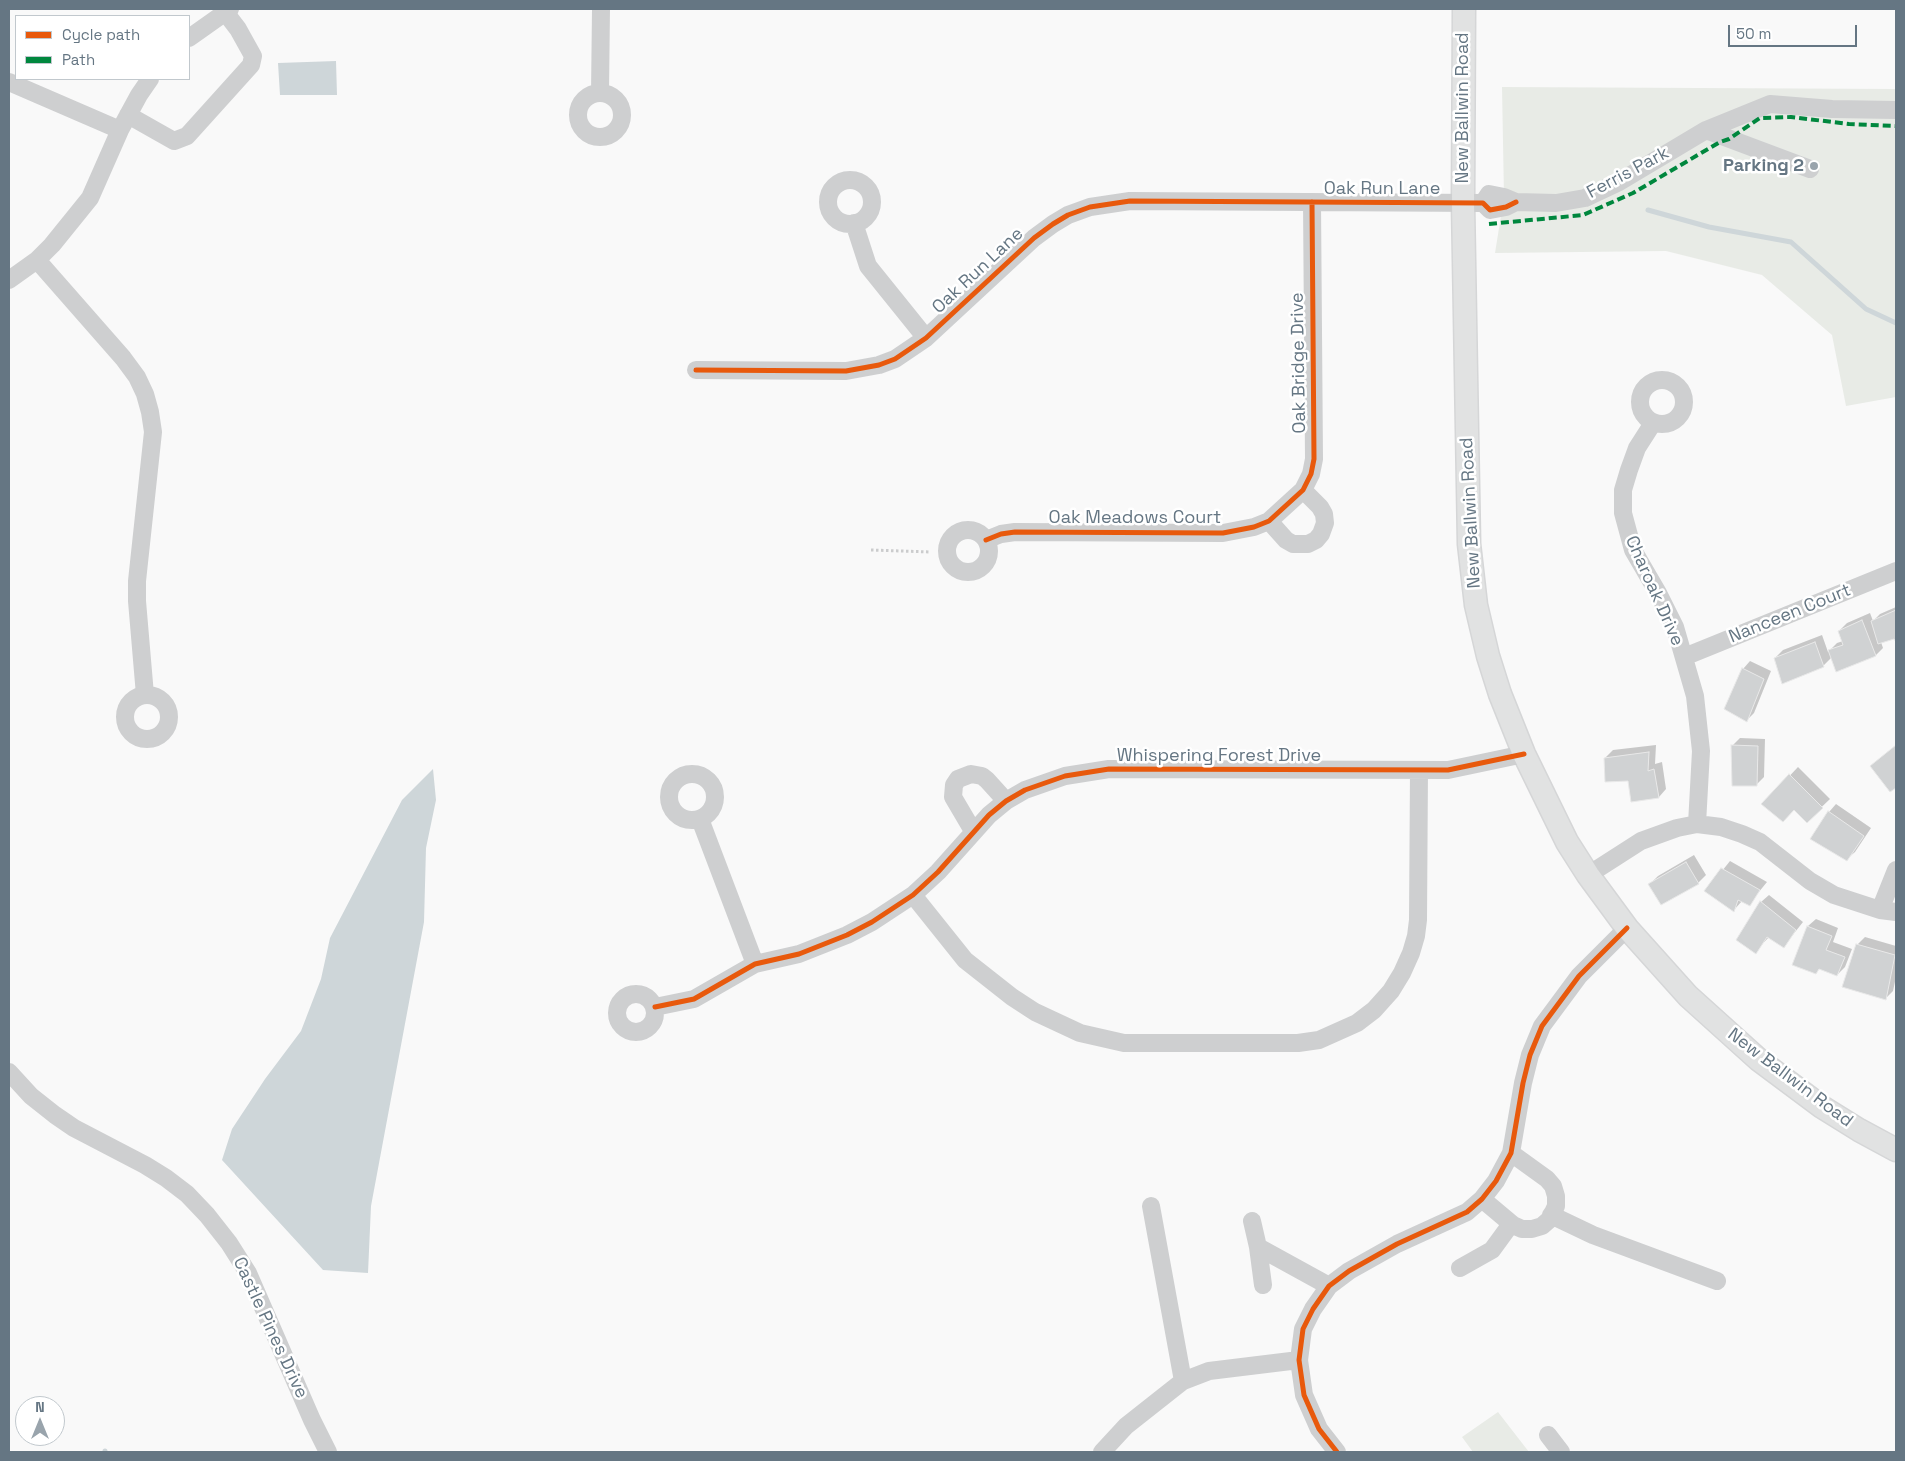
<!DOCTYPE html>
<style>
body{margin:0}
#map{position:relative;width:1905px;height:1461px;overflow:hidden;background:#f9f9f9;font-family:"Space Grotesk",sans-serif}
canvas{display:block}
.frame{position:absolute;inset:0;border:10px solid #657683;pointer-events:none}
.legend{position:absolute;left:15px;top:15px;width:175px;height:65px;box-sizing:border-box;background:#fff;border:1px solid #c1c8cd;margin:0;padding:6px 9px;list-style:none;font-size:15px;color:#657683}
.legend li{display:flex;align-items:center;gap:10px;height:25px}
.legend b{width:25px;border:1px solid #c1c8cd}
.north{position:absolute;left:15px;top:1396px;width:50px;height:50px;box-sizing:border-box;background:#fff;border:1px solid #c1c8cd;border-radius:50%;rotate:0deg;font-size:14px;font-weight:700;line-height:20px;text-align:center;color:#657683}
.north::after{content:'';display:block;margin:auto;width:18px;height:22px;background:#99a4ac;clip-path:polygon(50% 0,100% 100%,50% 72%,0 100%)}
.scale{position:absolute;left:1728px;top:25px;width:129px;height:22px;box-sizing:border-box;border:2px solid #657683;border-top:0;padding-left:6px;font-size:15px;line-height:18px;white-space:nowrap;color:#657683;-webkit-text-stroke:4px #fff;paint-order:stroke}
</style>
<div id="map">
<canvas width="1905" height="1461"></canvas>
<div class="frame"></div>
<ul class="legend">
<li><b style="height:6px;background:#e8590c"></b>Cycle path</li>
<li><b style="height:6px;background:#00873e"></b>Path</li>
</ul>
<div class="north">N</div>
<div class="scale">50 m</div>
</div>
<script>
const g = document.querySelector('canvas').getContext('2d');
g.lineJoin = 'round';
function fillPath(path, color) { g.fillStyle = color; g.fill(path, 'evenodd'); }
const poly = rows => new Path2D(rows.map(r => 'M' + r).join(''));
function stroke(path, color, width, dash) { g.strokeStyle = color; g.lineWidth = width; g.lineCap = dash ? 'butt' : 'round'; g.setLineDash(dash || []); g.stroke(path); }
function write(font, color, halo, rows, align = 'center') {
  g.font = font + ' "Space Grotesk",sans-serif'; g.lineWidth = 5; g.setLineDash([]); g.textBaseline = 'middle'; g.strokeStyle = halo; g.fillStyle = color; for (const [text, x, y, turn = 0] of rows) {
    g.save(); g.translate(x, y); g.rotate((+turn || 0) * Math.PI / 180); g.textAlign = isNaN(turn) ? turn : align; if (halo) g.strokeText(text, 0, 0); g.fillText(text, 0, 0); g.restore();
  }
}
fillPath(poly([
 [1502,87,1896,89,1896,397,1846,406,1832,335,1762,275,1666,251,1495,253,1504,197],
 [1498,1412,1529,1452,1473,1452,1462,1437]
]), '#e8ebe6');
fillPath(poly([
 [336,61,337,95,280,95,278,63],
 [433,769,436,800,426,848,424,922,371,1206,368,1273,323,1270,222,1160,232,1129,265,1079,301,1031,321,979,330,938,402,800]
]), '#ced6d9');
fillPath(poly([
 [1896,607,1896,640,1895,637,1881,642,1883,648,1876,655,1837,670,1832,657,1823,666,1775,658,1783,650,1822,635,1828,652,1837,643,1843,641,1839,631,1847,623,1870,613,1873,621,1880,614],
 [1750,661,1771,671,1754,713,1747,720,1743,669],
 [1740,738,1765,739,1764,777,1757,784,1732,746],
 [1656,745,1655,764,1662,762,1666,789,1659,797,1605,758,1613,750],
 [1798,767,1830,799,1807,821,1794,808,1763,804],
 [1836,804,1871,828,1855,852,1847,859,1829,812],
 [1694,855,1706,875,1698,883,1650,884,1658,876],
 [1730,861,1767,882,1749,904,1742,901,1734,910,1706,891],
 [1769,895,1803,922,1784,946,1769,937,1755,952,1761,902],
 [1816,919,1838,928,1833,942,1852,949,1845,967,1837,975,1820,968,1794,964,1808,926],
 [1865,937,1896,946,1896,977,1893,991,1886,998,1857,945]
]), '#0003');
stroke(poly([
 [1648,210,1709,227,1791,242,1866,309,1896,323],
 [105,1451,105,1452]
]), '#ced6d9', 5);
const building = poly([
 [1896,610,1896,642,1894,639,1878,644,1871,621,1896,610],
 [1862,620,1876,656,1836,672,1828,650,1843,645,1838,631,1862,620],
 [1815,642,1824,667,1782,684,1774,658,1815,642],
 [1742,668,1764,679,1747,722,1724,709,1742,668],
 [1731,745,1758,746,1757,786,1732,786,1731,745],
 [1896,745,1896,788,1890,792,1870,766,1896,745],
 [1649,752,1648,771,1654,769,1659,798,1631,802,1628,781,1605,782,1604,758,1649,752],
 [1789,774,1823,808,1807,823,1794,810,1783,822,1761,804,1789,774],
 [1828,811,1864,836,1847,861,1810,839,1828,811],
 [1686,862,1699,884,1661,905,1648,884,1686,862],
 [1721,868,1760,890,1750,906,1738,900,1734,912,1704,891,1721,868],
 [1760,901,1796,930,1784,948,1767,937,1756,954,1736,940,1760,901],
 [1807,926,1832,936,1826,950,1845,957,1837,976,1819,969,1816,974,1792,965,1807,926],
 [1856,944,1895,955,1886,1000,1842,987,1856,944]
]);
fillPath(building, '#d0d2d3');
stroke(building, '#e8e8e8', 1);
const major = poly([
 [1464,9,1463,203,1469,544,1476,605,1488,656,1500,694,1524,754,1567,842,1588,875,1627,928,1688,996,1759,1060,1822,1107,1859,1130,1896,1150]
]);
stroke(major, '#d5d6d7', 25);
stroke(poly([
 [871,550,930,552]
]), '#cbcccd', 3, [2.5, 2.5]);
stroke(poly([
 [189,38,230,9],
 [9,82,120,130],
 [600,93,601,9],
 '578 115a22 22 0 1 1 44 0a22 22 0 1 1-44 0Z',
 [128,115,174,141,187,136,251,65,253,56,238,29,225,12],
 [1706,130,1810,169],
 '828 202a22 22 0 1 1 44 0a22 22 0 1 1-44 0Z',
 [1483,203,1489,194,1504,197,1516,202,1556,203,1585,198,1619,182,1706,130,1770,104,1832,109,1896,110],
 [854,223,868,266,926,338],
 [37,260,123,358,137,377,145,394,150,412,153,432,137,581,137,601,145,695],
 [9,280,37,260,52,245,90,198,120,130,139,95,150,79],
 [696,370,846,371,879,365,895,359,926,338,1034,238,1053,224,1068,215,1090,207,1130,201,1483,203,1490,210,1506,207,1516,202],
 '1640 402a22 22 0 1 1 44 0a22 22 0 1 1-44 0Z',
 [1653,423,1637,448,1629,470,1623,490,1623,513,1633,550,1658,593,1675,627,1695,696,1701,751,1697,824],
 [1269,521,1286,540,1293,544,1308,544,1316,540,1321,534,1325,523,1324,514,1320,507,1303,490],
 '947 551a21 21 0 1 1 42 0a21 21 0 1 1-42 0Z',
 [986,540,1001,534,1015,532,1223,533,1254,527,1269,521,1303,490,1311,474,1314,459,1312,202],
 [1684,657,1896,571],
 '125 717a22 22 0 1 1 44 0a22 22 0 1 1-44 0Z',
 '669 797a23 23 0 1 1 46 0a23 23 0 1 1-46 0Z',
 [700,819,755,964],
 [973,831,953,797,954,785,958,779,971,774,982,776,987,780,1006,801],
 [1588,875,1641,841,1677,828,1697,824,1721,827,1742,834,1760,842,1810,881,1834,895,1880,910,1896,912],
 [913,895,965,960,1012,997,1035,1012,1080,1033,1124,1043,1298,1043,1319,1040,1357,1023,1374,1010,1391,991,1402,973,1411,953,1416,936,1418,920,1419,770],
 [1880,910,1896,870],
 '617 1013a19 19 0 1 1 38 0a19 19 0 1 1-38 0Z',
 [655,1007,694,999,755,964,799,954,847,935,872,922,913,895,938,872,989,815,1006,801,1025,790,1065,776,1109,769,1448,770,1524,754],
 [9,1072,31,1096,55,1115,74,1128,145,1165,166,1178,187,1194,207,1215,229,1243,248,1273,312,1420,328,1452],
 [1482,1199,1513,1225,1522,1229,1532,1229,1542,1226,1550,1219,1556,1206,1556,1196,1553,1186,1547,1179,1511,1153],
 [1151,1206,1183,1381],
 [1551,1215,1593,1235,1717,1281],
 [1252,1221,1258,1247,1329,1286],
 [1258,1247,1263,1285],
 [1460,1268,1492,1250,1511,1224],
 [1548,1435,1561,1452],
 [1102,1452,1126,1426,1183,1381,1209,1371,1299,1360],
 [1337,1452,1319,1429,1304,1395,1299,1360,1303,1329,1313,1309,1329,1286,1349,1271,1397,1244,1467,1212,1482,1199,1496,1181,1511,1153,1523,1083,1530,1055,1542,1026,1579,976,1627,928]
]), '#cecfd0', 18);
stroke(major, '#e1e2e2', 22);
stroke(poly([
 [1489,224,1583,215,1633,193,1720,142,1729,139,1760,118,1791,117,1849,124,1896,126]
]), '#00873e', 4, [8, 4]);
stroke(poly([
 [696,370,846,371,879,365,895,359,926,338,1034,238,1053,224,1068,215,1090,207,1130,201,1483,203,1490,210,1506,207,1516,202],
 [986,540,1001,534,1015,532,1223,533,1254,527,1269,521,1303,490,1311,474,1314,459,1312,202],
 [655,1007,694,999,755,964,799,954,847,935,872,922,913,895,938,872,989,815,1006,801,1025,790,1065,776,1109,769,1448,770,1524,754],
 [1337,1452,1319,1429,1304,1395,1299,1360,1303,1329,1313,1309,1329,1286,1349,1271,1397,1244,1467,1212,1482,1199,1496,1181,1511,1153,1523,1083,1530,1055,1542,1026,1579,976,1627,928]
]), '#e8590c', 5);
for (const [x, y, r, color] of [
 [1814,166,5,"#99a4ac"]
]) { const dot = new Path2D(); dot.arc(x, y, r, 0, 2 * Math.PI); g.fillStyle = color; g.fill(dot); stroke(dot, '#fff', 2); }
write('18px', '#657683', '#fff', [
 ["New Ballwin Road",1463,108,-90],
 ["Ferris Park",1628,173,-28],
 ["Oak Run Lane",1382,189],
 ["Oak Run Lane",978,271,-43],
 ["Oak Bridge Drive",1299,363,-91],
 ["New Ballwin Road",1471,513,-93],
 ["Oak Meadows Court",1135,518],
 ["Charoak Drive",1654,591,66],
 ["Nanceen Court",1790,614,-22],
 ["Whispering Forest Drive",1219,756],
 ["New Ballwin Road",1790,1078,37],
 ["Castle Pines Drive",270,1328,65]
]);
write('bold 18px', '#657683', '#fff', [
 ["Parking 2",1804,166]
], 'right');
</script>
